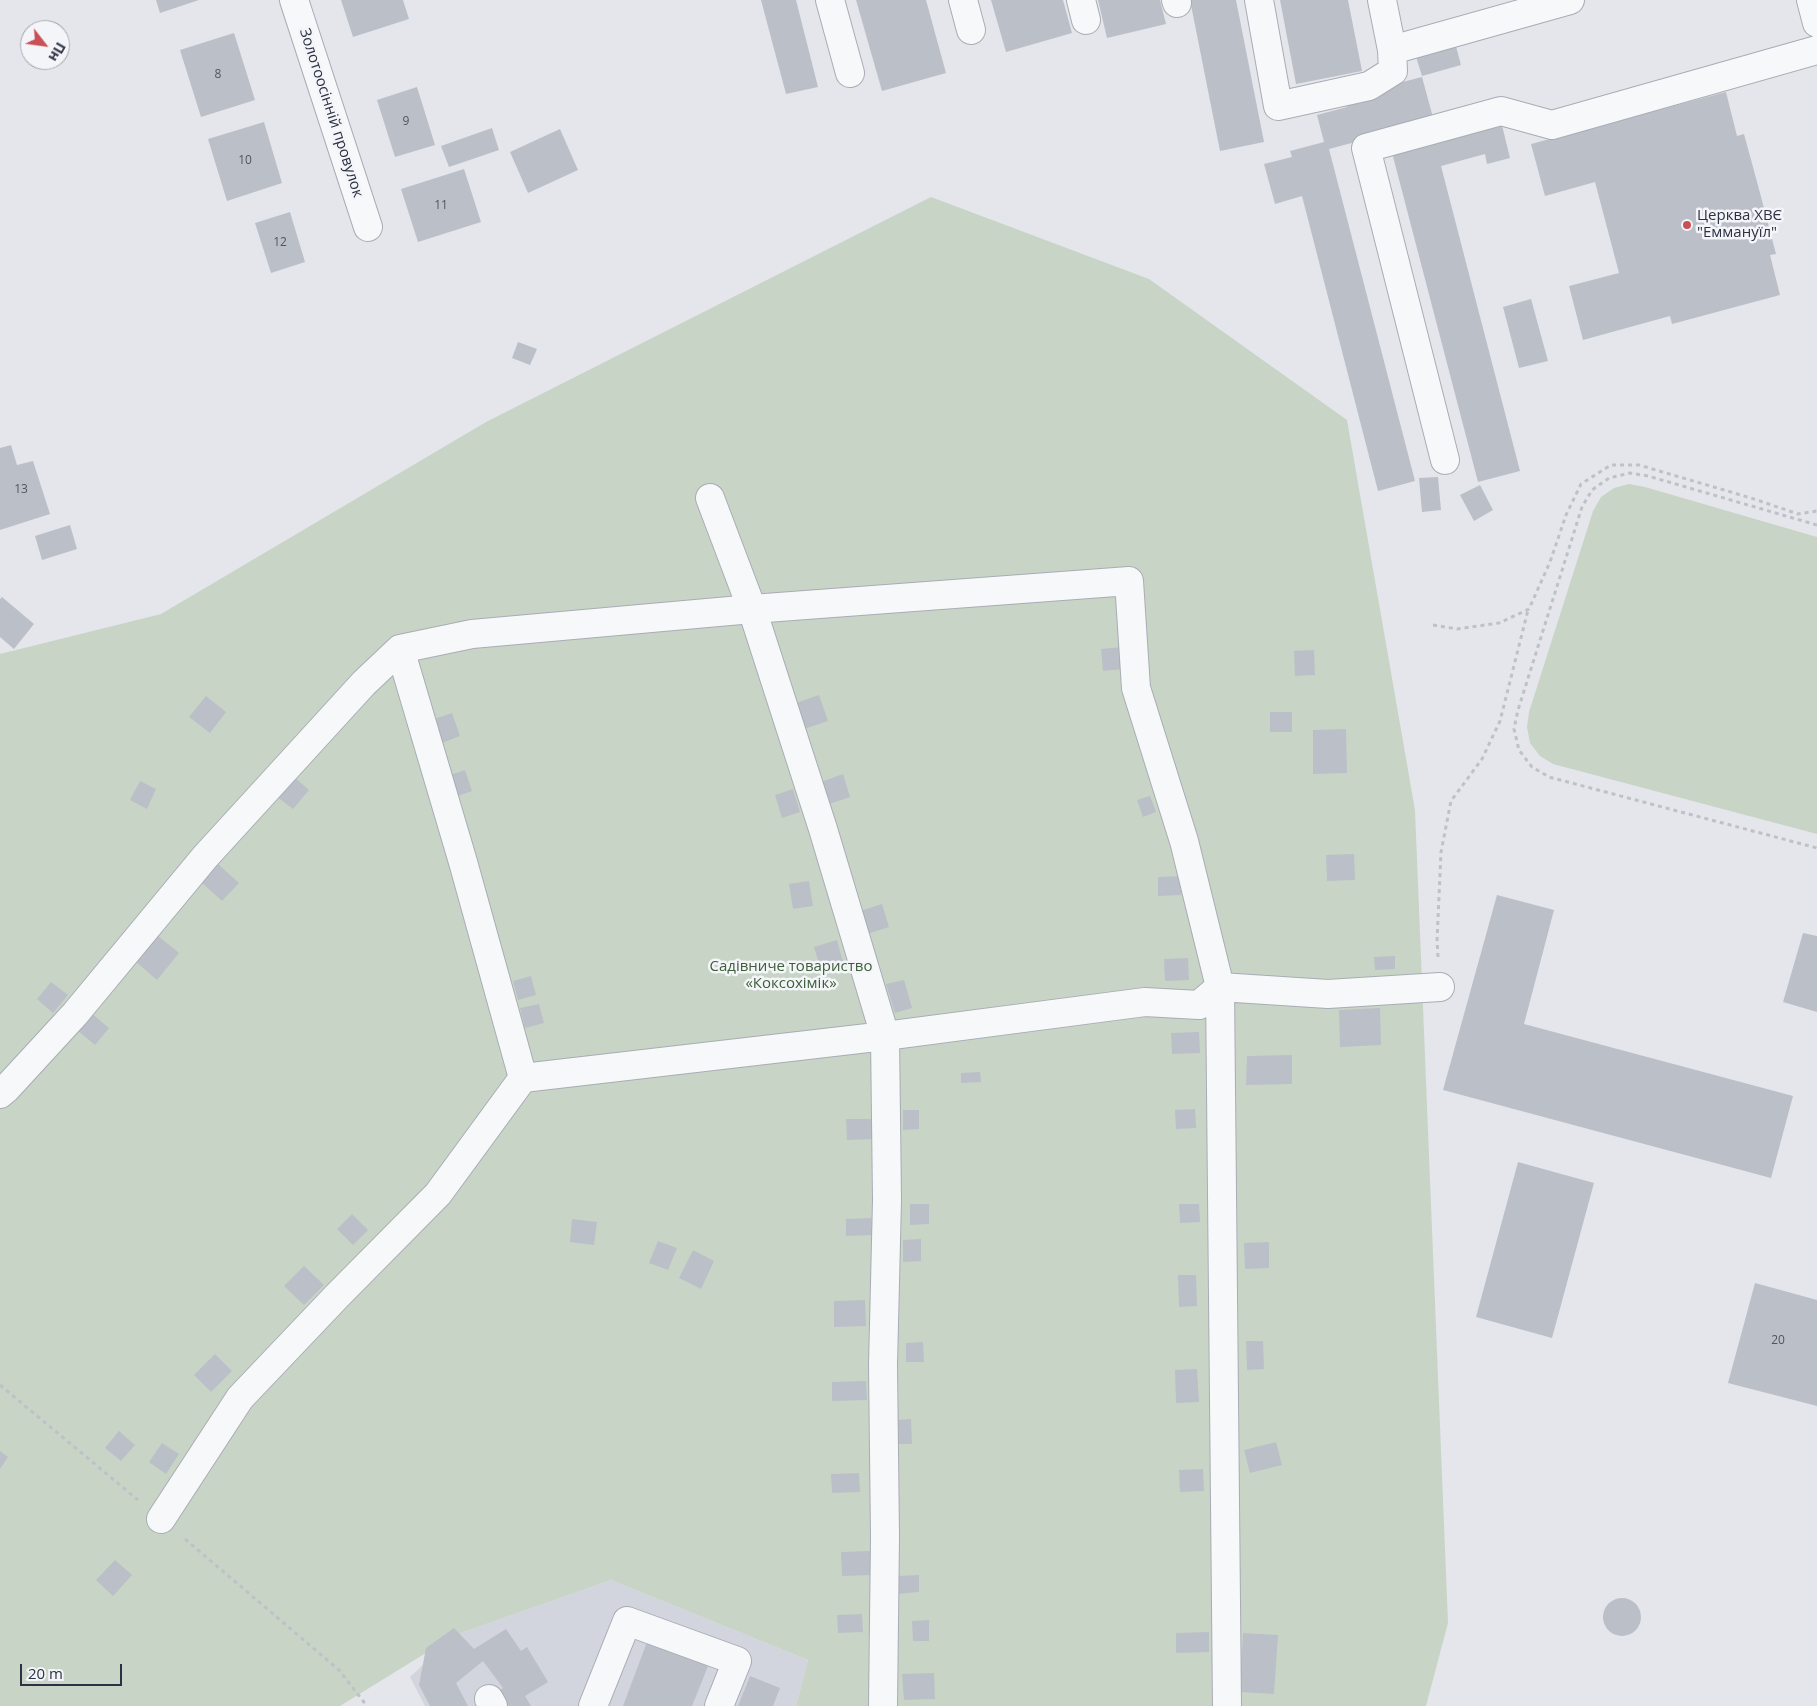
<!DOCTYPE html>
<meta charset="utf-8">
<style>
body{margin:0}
#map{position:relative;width:1817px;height:1706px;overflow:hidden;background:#e4e6eb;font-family:"Open Sans",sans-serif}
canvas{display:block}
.north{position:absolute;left:20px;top:20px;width:50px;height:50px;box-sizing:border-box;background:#f4f5f9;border:1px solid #a4a7b0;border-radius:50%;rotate:120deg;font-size:14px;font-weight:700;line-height:20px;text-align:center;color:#2c3243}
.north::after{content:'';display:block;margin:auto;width:18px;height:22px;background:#c95056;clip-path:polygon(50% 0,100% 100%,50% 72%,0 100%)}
.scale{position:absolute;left:20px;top:1664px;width:102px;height:22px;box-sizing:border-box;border:2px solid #2c3243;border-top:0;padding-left:6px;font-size:15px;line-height:18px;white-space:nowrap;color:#2c3243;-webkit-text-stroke:4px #f4f5f9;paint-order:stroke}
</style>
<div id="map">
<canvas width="1817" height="1706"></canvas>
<div class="north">Пн</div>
<div class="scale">20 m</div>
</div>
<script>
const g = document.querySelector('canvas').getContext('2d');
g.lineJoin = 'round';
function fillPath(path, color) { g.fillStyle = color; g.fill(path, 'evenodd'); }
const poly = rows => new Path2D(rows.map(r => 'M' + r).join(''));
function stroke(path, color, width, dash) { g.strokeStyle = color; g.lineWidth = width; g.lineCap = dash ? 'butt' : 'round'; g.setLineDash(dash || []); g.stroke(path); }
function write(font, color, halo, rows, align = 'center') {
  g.font = font + ' "Open Sans",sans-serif'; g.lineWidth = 5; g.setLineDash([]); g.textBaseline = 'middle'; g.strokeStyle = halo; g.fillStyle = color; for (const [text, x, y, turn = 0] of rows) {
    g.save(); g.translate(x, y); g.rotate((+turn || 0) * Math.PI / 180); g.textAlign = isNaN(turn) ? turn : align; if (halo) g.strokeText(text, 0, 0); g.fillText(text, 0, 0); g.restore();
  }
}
fillPath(poly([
 [611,1580,808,1660,796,1706,425,1706,410,1677,455,1635]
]), '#d2d5dd');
fillPath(poly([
 [931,197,1149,279,1347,420,1415,810,1448,1623,1426,1706,796,1706,808,1660,611,1580,455,1635,340,1706,0,1706,0,654,161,614,486,422],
 [1629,484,1645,487,1817,537,1817,834,1553,764,1540,756,1530,743,1527,727,1529,712,1593,511,1601,497,1614,488]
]), '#c8d5c6');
fillPath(poly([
 [156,0,199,0,160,13],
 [341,0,403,0,409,19,353,37],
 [761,0,796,0,818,87,786,94],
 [856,0,926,0,946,73,882,91],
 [991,0,1063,0,1072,33,1006,52],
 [1098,0,1160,0,1166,24,1107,38],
 [1190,0,1236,0,1264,142,1220,151],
 [1280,0,1348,0,1362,71,1296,84],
 [234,33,255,100,201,117,180,50],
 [1454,39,1461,65,1422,76,1414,50],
 [1422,77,1434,121,1329,149,1415,481,1378,491,1302,196,1275,204,1264,164,1292,157,1290,151,1324,142,1317,115,1347,107,1346,104,1385,93,1383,87],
 [417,87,435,145,395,157,377,100],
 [1726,92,1737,136,1744,134,1760,193,1776,254,1770,255,1780,295,1672,324,1670,316,1583,340,1569,286,1619,273,1595,182,1545,196,1531,144],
 [1500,117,1510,158,1487,164,1485,154,1441,166,1520,471,1478,482,1390,145],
 [264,122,282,183,227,201,208,139],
 [492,128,499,150,449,167,441,146],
 [560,129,578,170,528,193,510,152],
 [464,169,481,222,418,242,401,189],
 [290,212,305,262,271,273,255,223],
 [1531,299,1548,361,1519,368,1503,307],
 [518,342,537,349,530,365,512,358],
 [11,445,17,465,33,461,50,514,0,530,0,448],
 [1438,477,1441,510,1422,512,1419,478],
 [1480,485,1493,510,1474,521,1460,495],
 [70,525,77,549,42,560,35,536],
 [2,597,34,624,14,649,0,637,0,599],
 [1122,647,1124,669,1103,671,1101,649],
 [1314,650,1315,675,1295,676,1294,651],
 [819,695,828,721,801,730,793,704],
 [206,696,226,712,210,733,189,717],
 [1270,712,1292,712,1292,732,1270,732],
 [452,713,460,736,442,743,434,719],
 [1346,729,1347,773,1313,774,1313,730],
 [465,770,472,791,455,797,447,776],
 [843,774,850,797,826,805,818,783],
 [293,776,309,790,293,809,276,796],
 [140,781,156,789,147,809,130,800],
 [793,789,800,812,782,818,775,795],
 [1150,796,1156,812,1143,817,1137,800],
 [1354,854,1355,880,1327,881,1326,855],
 [218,864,239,883,222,901,202,883],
 [1180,876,1181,895,1158,896,1158,877],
 [809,881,813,906,793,909,789,884],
 [1497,895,1554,910,1524,1024,1793,1096,1771,1178,1443,1090],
 [882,904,889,927,867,934,860,911],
 [1803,933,1817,936,1817,1012,1783,1002],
 [157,935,179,953,157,980,135,961],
 [837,940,844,966,822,973,814,947],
 [1395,956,1395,969,1375,970,1374,957],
 [1188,958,1189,980,1165,981,1164,959],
 [531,976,536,995,518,1000,513,981],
 [904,980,912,1008,895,1013,886,984],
 [51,982,68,995,53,1013,37,999],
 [539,1004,544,1023,525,1028,520,1008],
 [1380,1008,1381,1045,1340,1047,1339,1010],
 [91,1013,109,1028,95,1045,77,1030],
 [1199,1032,1200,1053,1172,1054,1171,1033],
 [1292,1055,1292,1084,1246,1085,1247,1056],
 [980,1072,981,1082,961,1083,961,1073],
 [1195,1109,1196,1128,1176,1129,1175,1110],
 [903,1110,919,1110,919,1129,903,1130],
 [846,1119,872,1119,873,1139,847,1140],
 [1518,1162,1594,1183,1552,1338,1476,1317],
 [910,1204,929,1204,929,1224,910,1225],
 [1179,1204,1199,1204,1200,1222,1180,1223],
 [352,1214,368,1230,353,1245,337,1229],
 [871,1218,872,1235,846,1236,846,1219],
 [572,1219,597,1222,594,1245,570,1242],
 [921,1239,921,1261,903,1262,903,1240],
 [658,1241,677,1248,668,1270,649,1263],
 [1269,1242,1269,1268,1245,1269,1244,1243],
 [693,1250,714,1261,701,1289,679,1278],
 [304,1266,324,1285,304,1305,284,1286],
 [1178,1275,1196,1275,1197,1306,1179,1307],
 [1755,1283,1817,1300,1817,1406,1728,1383],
 [865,1300,866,1326,834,1327,834,1301],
 [1246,1341,1263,1341,1264,1369,1247,1370],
 [923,1342,924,1362,906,1362,906,1343],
 [215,1354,232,1371,211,1392,194,1375],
 [1197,1369,1199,1402,1176,1403,1175,1370],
 [866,1381,867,1400,832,1401,832,1382],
 [911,1419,912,1444,898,1444,897,1420],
 [119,1431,135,1445,121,1461,105,1448],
 [1276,1442,1282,1465,1250,1473,1244,1450],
 [162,1443,179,1454,166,1474,149,1462],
 [0,1451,8,1457,0,1469],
 [1203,1469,1204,1491,1180,1492,1179,1470],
 [859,1473,860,1492,832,1493,831,1474],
 [870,1551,871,1575,842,1576,841,1552],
 [115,1560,132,1575,113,1596,96,1580],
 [919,1575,919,1592,897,1594,896,1576],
 '1603 1617a19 19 0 1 1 38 0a19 19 0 1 1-38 0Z',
 [862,1614,863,1632,838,1633,837,1615],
 [929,1620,929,1641,913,1641,912,1621],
 [454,1628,474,1649,506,1629,521,1651,527,1647,548,1682,525,1696,531,1706,507,1706,498,1692,503,1688,483,1661,456,1683,468,1706,430,1706,419,1685,426,1648],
 [1209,1632,1209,1652,1176,1653,1176,1633],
 [1243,1633,1278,1635,1274,1694,1240,1692],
 [647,1642,708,1666,692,1706,623,1706],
 [934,1673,935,1699,904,1700,902,1674],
 [750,1676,780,1688,773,1706,738,1706]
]), '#bbbfc8');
const minor = poly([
 [294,0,368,227],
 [830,0,850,73],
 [963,0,971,30],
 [1081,0,1086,20],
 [1176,0,1177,3],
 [1259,0,1278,106,1369,86,1393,71,1392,50,1570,0],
 [1382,0,1392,50],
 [1811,0,1817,23],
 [1445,460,1366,148,1501,111,1552,125,1817,50],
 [710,498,752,609,823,829,885,1036,887,1200,883,1365,885,1537,883,1706],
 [523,1078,885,1036,1145,1002,1199,1005,1220,987,1328,994,1440,987],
 [0,1094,6,1089,75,1014,205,857,364,683,400,649,472,634,752,609,1129,581,1136,688,1184,841,1220,987,1227,1706],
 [161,1519,240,1398,337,1296,438,1194,523,1078,463,862,400,649],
 [489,1699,493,1706],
 [593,1706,627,1621,737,1661,719,1706]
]);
stroke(minor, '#a9acb5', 30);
stroke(poly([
 [1817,525,1648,476,1630,473,1609,478,1592,490,1582,507,1518,710,1514,729,1519,750,1532,767,1549,777,1817,848],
 [1433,625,1457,629,1499,623,1529,609,1550,562,1566,515,1581,484,1611,465,1639,465,1751,498,1798,514,1817,511],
 [1438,957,1437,941,1441,852,1451,801,1482,759,1500,721,1528,610],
 [0,1385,138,1500],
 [185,1539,339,1670,367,1706]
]), '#bec1c7', 3, [4, 4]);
stroke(minor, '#f7f8fa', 28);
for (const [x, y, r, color] of [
 [1687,225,5,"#c95056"]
]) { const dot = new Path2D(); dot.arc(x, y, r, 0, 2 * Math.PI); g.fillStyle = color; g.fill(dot); stroke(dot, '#f4f5f9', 2); }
write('12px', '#505564', null, [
 ["8",218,75],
 ["9",406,122],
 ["10",245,161],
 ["11",441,206],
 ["12",280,243],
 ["13",21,490],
 ["20",1778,1341]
]);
write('15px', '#2c3243', '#f4f5f9', [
 ["Золотоосінній провулок",331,113,72]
]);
write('15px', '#2c3243', '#f4f5f9', [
 ["Церква ХВЄ",1697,216],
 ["\"Еммануїл\"",1697,233]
], 'left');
write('15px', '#3d5e3a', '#f4f5f9', [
 ["Садівниче товариство",791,967],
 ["«Коксохімік»",791,984]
]);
</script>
